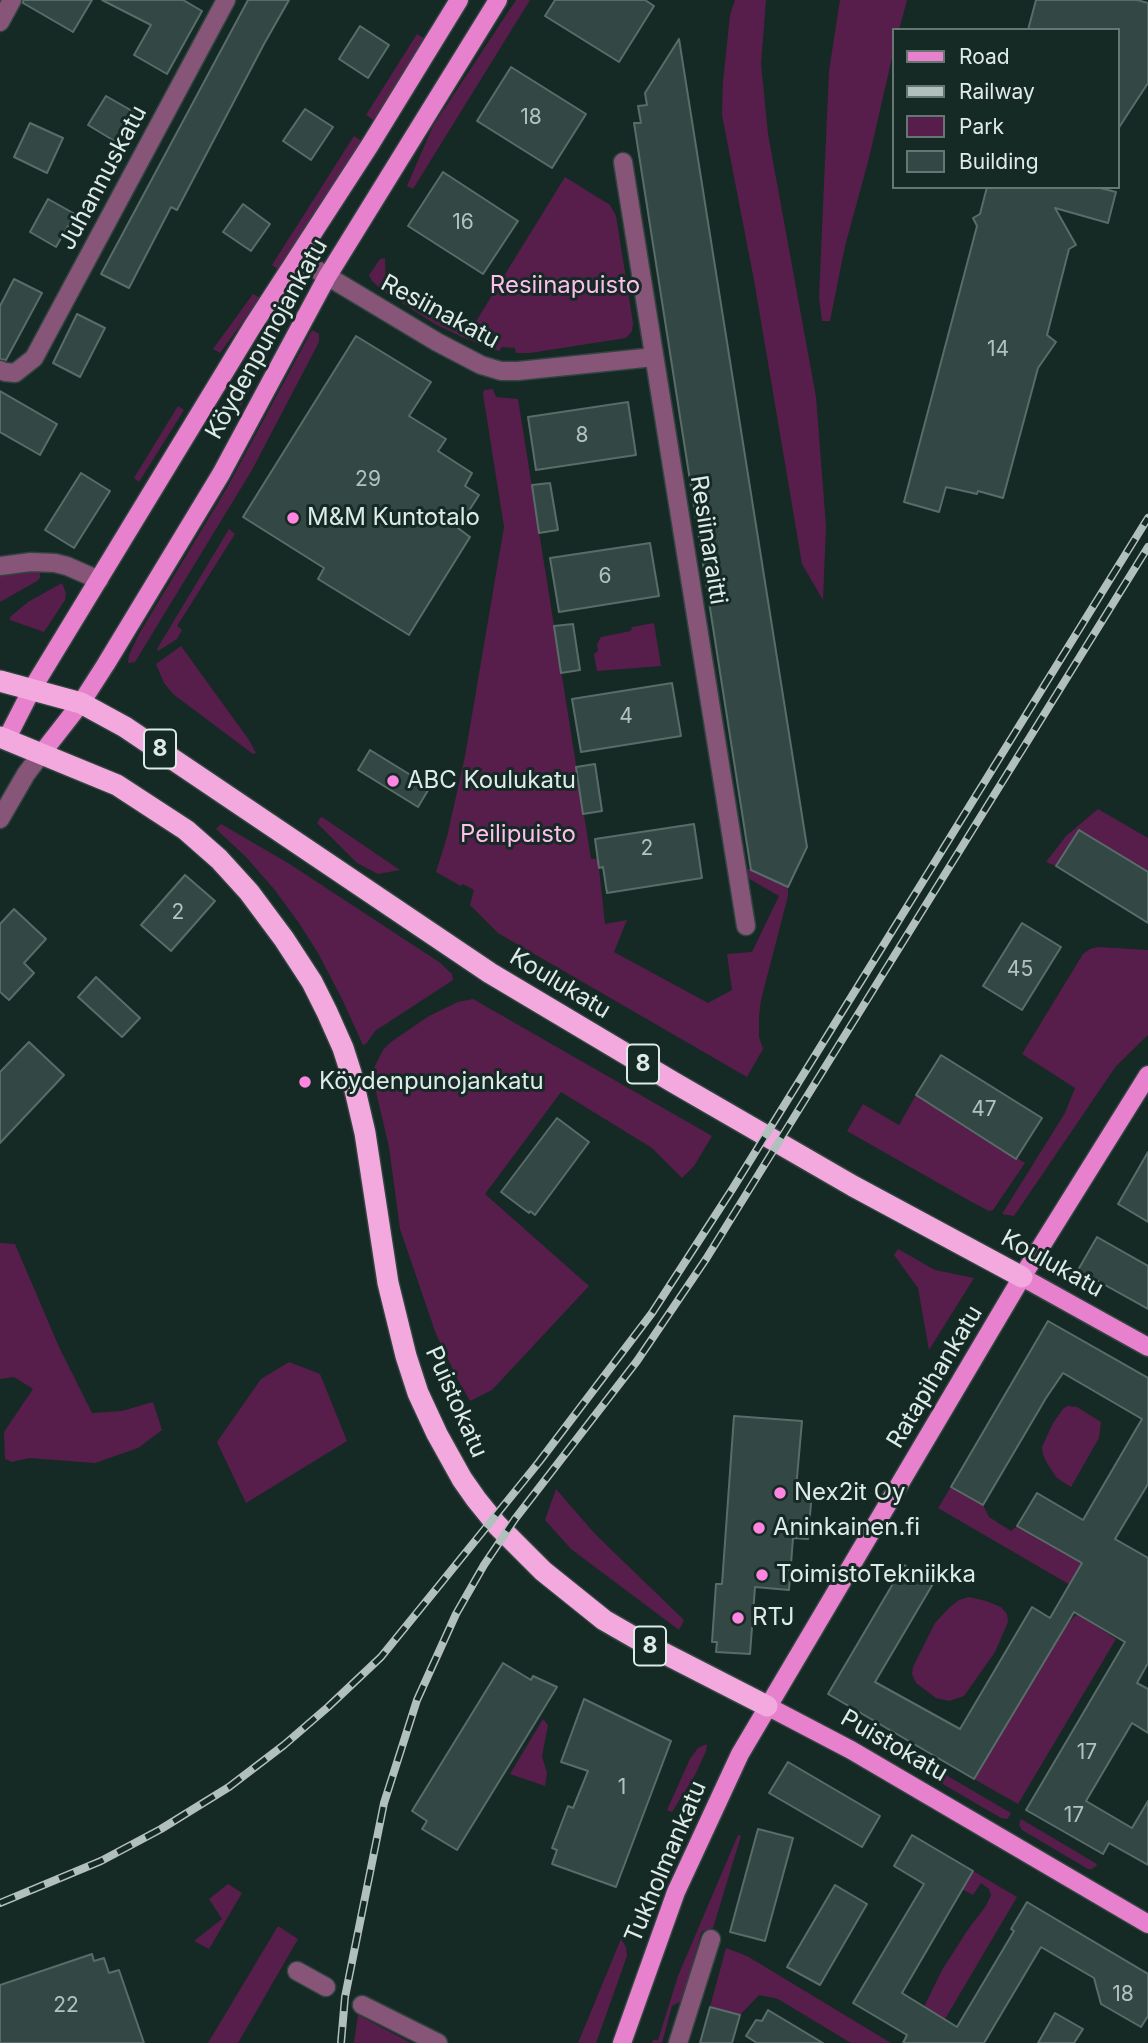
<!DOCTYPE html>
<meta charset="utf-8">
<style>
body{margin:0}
#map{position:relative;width:1148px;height:2043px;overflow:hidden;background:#152925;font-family:Inter,sans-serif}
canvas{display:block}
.legend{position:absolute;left:892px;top:28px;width:228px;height:161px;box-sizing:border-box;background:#152925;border:2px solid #667773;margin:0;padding:9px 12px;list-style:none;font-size:21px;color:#dfebe8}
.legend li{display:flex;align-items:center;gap:14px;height:35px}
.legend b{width:35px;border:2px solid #667773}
</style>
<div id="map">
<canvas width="1148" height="2043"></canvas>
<ul class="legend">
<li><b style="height:9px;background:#e781cd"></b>Road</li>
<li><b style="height:9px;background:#b2c0bd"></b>Railway</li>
<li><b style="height:19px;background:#581e4b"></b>Park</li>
<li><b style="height:19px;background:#334844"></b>Building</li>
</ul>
</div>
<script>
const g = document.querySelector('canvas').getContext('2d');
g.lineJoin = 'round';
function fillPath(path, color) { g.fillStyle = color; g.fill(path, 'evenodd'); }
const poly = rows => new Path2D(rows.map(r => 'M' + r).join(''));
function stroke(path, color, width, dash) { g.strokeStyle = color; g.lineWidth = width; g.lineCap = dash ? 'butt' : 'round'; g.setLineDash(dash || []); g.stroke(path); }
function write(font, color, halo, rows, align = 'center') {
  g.font = font + ' Inter,sans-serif'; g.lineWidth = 6; g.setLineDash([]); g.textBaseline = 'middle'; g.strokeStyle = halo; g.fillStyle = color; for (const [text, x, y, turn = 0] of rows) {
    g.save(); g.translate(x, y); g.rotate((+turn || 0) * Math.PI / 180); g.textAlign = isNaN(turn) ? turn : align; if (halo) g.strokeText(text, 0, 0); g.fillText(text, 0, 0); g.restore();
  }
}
fillPath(poly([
 [516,0,530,0,413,189,407,186,433,126],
 [735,0,766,0,761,64,768,134,816,397,826,526,823,600,802,564,754,280,722,115,723,82,730,15],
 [840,0,907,0,899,30,894,30,894,49,869,158,845,246,830,321,822,321,819,297,829,71],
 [417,34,425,39,375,121,366,115],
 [354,136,362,141,280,271,272,265],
 [565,177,610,205,616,216,633,323,632,331,626,338,530,353,516,353,515,348,502,347,499,351,464,338,435,324,383,291,372,281,369,275,380,259,385,258,386,287,467,336],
 [253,294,260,298,220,353,213,349],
 [270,324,278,335,241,406,238,404,260,345],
 [312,330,319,334,319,342,252,470,135,662,128,663,129,655,139,634,228,486],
 [493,389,496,397,518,399,591,859,598,859,605,924,627,920,614,952,708,1003,732,990,727,954,752,952,779,896,748,878,744,871,751,868,752,870,788,887,788,896,761,1000,759,1016,759,1037,763,1049,747,1077,498,933,470,905,474,890,463,884,461,886,436,872,447,837,465,756,504,527,483,394,484,390],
 [178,406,184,410,139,482,134,478],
 [229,529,235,534,177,626,182,630,177,639,158,651,157,649],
 [34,571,40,571,40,578,37,581,0,602,0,576],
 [62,583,66,593,65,600,44,632,10,620,10,617,28,602],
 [654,623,661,666,597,671,594,654,598,651,597,644,601,637,631,631,632,627],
 [181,646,249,740,256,753,253,754,173,694,164,683,156,664],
 [1098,809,1148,838,1148,872,1080,830,1056,866,1046,862,1066,836],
 [321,817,322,817,400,870,378,874,357,863,317,823],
 [221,824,288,863,439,962,452,974,453,980,375,1031,366,1044,363,1045,341,997,318,953,299,923,274,889,245,856,216,829],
 [1098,947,1148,950,1148,1035,1116,1066,1014,1216,1002,1214,1065,1113,1075,1088,1022,1054,1083,954,1090,949],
 [473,999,712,1136,694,1166,682,1178,652,1148,561,1092,485,1194,589,1286,492,1390,470,1401,458,1380,436,1334,400,1229,389,1147,373,1079,373,1070,383,1050,391,1042,429,1016,458,1002],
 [916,1095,1025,1163,993,1210,989,1211,970,1201,847,1131,863,1104,899,1125],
 [0,1243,15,1244,59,1347,92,1413,122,1411,153,1402,162,1430,138,1448,95,1463,29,1458,12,1462,5,1459,4,1432,33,1389,14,1377,0,1379],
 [898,1249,935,1270,974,1278,929,1350,918,1288,894,1255],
 [289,1362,320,1374,347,1441,246,1503,217,1442,261,1379],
 [1067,1406,1077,1407,1101,1422,1099,1438,1071,1487,1057,1478,1048,1465,1043,1455,1042,1447,1053,1423,1063,1409],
 [951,1487,983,1505,989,1517,1011,1531,1017,1526,1097,1572,1084,1593,938,1508],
 [556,1489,595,1534,684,1620,679,1630,571,1549,545,1520],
 [969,1597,986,1601,1001,1607,1007,1614,1008,1622,995,1652,964,1696,949,1701,936,1698,916,1683,912,1674,913,1667,935,1623,950,1607,959,1600],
 [1077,1614,1116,1639,1018,1804,974,1779,1065,1626],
 [543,1719,548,1725,542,1756,547,1773,545,1786,510,1774],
 [872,1732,1011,1813,1010,1815,1007,1819,1001,1818,876,1745,870,1740],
 [707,1744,706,1751,695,1775,672,1812,667,1810,690,1759,698,1748],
 [1021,1819,1097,1864,1096,1866,1092,1869,1088,1869,1022,1830,1019,1825],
 [738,1835,741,1836,713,1928,703,1931,701,1933,683,2000,672,2006,662,2043,652,2043,653,2040,658,2040,678,1976],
 [973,1871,1017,1897,945,2019,924,2007,942,1970,969,1928,986,1906,991,1895,989,1889,981,1883,973,1895,962,1889],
 [228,1884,242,1893,209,1949,194,1941,222,1919,209,1899],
 [278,1926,298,1939,238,2043,208,2043],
 [621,1939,626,1947,627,1956,596,2043,578,2043],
 [726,1948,747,1956,891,2043,851,2043,778,1999,759,1995,740,2015,710,2007],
 [358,2015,411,2043,354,2043]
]), '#581e4b');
const building = poly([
 [23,0,92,0,73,32,23,3,23,0],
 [102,0,183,0,202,11,167,74,134,55,151,25,102,0],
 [248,0,289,0,264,44,177,210,171,207,129,288,101,274,248,0],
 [555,0,645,0,654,6,619,62,545,16,555,0],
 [1036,0,1137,0,1148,3,1148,83,1118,129,1118,30,1028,30,1036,0],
 [360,26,389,45,368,78,339,59,360,26],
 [679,39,807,847,788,887,751,870,634,123,641,123,638,106,647,105,645,93,679,39],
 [511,67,586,114,552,168,477,121,511,67],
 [106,96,134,112,116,142,88,125,106,96],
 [305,109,333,127,311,160,283,141,305,109],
 [30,123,63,138,47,173,14,157,30,123],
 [443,172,518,221,483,274,408,226,443,172],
 [987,187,1096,187,1116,192,1108,223,1055,208,1076,245,1069,249,1047,335,1056,342,1038,368,1003,498,978,491,977,494,946,487,939,512,904,502,977,226,973,218,980,214,987,187],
 [48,199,75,214,56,247,30,232,48,199],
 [243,204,270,224,251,251,223,232,243,204],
 [14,279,42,293,6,360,0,359,0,306,14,279],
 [77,314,105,328,80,377,53,363,77,314],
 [356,336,431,382,409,416,446,439,438,451,472,473,465,486,479,495,458,528,470,537,409,635,318,579,324,568,243,517,356,336],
 [0,391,57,424,40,455,0,432,0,391],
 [628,402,636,455,536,470,528,417,628,402],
 [81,473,110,491,74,548,45,530,81,473],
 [550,483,558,530,539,533,532,485,550,483],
 [650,543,659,596,559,612,550,558,650,543],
 [573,624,580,670,561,673,554,626,573,624],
 [672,683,681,736,581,752,572,699,672,683],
 [370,750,430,787,418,807,358,770,370,750],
 [595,764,602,811,583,814,576,767,595,764],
 [694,824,702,878,607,893,603,867,599,868,595,839,694,824],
 [1079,830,1148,872,1148,923,1056,866,1079,830],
 [185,875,215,901,171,951,141,925,185,875],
 [14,909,46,939,24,963,34,973,9,1000,0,992,0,924,14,909],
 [1022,923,1061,947,1022,1010,983,986,1022,923],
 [96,977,140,1018,122,1037,78,997,96,977],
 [29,1042,64,1075,0,1143,0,1072,29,1042],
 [941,1055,1042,1118,1016,1159,916,1095,941,1055],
 [557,1118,589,1142,535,1215,530,1211,529,1213,501,1192,557,1118],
 [1148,1152,1148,1222,1118,1204,1148,1152],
 [1097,1237,1148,1266,1148,1309,1078,1270,1097,1237],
 [1048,1321,1148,1378,1148,1484,1115,1539,1148,1558,1148,1663,1137,1683,1148,1689,1148,1733,1132,1723,1086,1801,1132,1828,1148,1801,1148,1865,1109,1843,1103,1854,1026,1810,1125,1642,1074,1612,974,1779,828,1694,904,1565,934,1582,875,1682,960,1729,1032,1607,1050,1618,1082,1563,1017,1526,1037,1493,1083,1520,1142,1419,1063,1373,1046,1398,983,1505,951,1487,1048,1321],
 [734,1416,802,1421,796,1489,812,1491,808,1539,793,1538,789,1590,755,1587,750,1654,716,1652,717,1642,712,1642,716,1584,722,1584,734,1416],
 [503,1663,531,1680,533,1676,557,1687,457,1850,422,1829,427,1821,412,1811,503,1663],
 [584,1699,671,1741,616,1887,552,1864,557,1850,552,1848,568,1806,573,1808,588,1771,561,1762,584,1699],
 [788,1762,880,1816,862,1847,769,1793,788,1762],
 [758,1829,793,1838,765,1941,730,1932,758,1829],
 [912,1835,973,1871,902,1993,957,2027,1014,1931,1011,1929,1027,1902,1148,1974,1148,2016,1141,2027,1101,2004,1094,1978,1041,1947,984,2043,903,2043,907,2035,853,2003,924,1884,894,1866,912,1835],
 [835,1885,867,1904,820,1985,787,1967,835,1885],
 [92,1954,94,1961,104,1958,109,1973,119,1970,144,2043,0,2043,0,1985,92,1954],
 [710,2007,740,2015,732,2043,700,2043,710,2007],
 [768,2010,823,2043,757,2043,746,2036,756,2020,762,2021,768,2010],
 [1055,2013,1083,2029,1074,2043,1038,2043,1055,2013]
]);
fillPath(building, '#334844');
stroke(building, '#586d69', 2);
const minor = poly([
 [0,22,12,0],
 [623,162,746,926],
 [297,258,437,342,481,365,501,371,518,371,654,357],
 [0,370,5,372,15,373,34,358,226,0],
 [0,566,31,562,55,563,67,566,99,580],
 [0,819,26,774,42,753],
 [297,1971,326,1987],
 [362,2005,438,2043],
 [678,2043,711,1939]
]);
const major = poly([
 [7,738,32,689,252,327,370,145,459,0],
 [42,753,81,703,106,664,221,474,327,277,498,0],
 [1022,1277,1148,1347],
 [767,1706,851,1750,1148,1924],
 [622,2043,676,1892,740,1754,1022,1277,1148,1075]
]);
const highway = poly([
 [0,681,81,703,125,727,490,973,673,1082,853,1186,1022,1277],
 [0,737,117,785,186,830,219,859,249,892,284,939,312,982,327,1012,343,1048,351,1073,365,1133,388,1283,406,1356,418,1393,437,1434,462,1479,476,1499,497,1525,543,1571,604,1620,644,1643,767,1706]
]);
stroke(minor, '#314440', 21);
stroke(major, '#314440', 21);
stroke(highway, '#314440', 24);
stroke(minor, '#865578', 18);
stroke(major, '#e781cd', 18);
stroke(highway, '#f3a9de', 21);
const rail = poly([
 [0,1903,101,1861,161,1829,229,1787,284,1745,328,1707,381,1657,437,1588,539,1462,652,1313,733,1188,1148,518],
 [341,2043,345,1997,384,1803,417,1700,456,1614,484,1565,515,1519,637,1361,706,1259,1148,547]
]);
stroke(rail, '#b2c0bd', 8);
stroke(rail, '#152925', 5, [16]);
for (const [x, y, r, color] of [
 [293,518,7,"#fe85e0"],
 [393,781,7,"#fe85e0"],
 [305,1082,7,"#fe85e0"],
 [780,1493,7,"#fe85e0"],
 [759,1528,7,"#fe85e0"],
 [762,1575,7,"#fe85e0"],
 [738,1618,7,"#fe85e0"]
]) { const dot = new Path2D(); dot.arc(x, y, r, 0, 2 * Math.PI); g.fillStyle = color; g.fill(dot); stroke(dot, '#152925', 2.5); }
write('21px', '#b4c2bf', null, [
 ["18",531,118],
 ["16",463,223],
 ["14",998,350],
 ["8",582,436],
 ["29",368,480],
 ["6",605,577],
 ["4",626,717],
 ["2",647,849],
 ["2",178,913],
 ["45",1020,970],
 ["47",984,1110],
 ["17",1087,1753],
 ["1",622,1788],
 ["17",1074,1816],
 ["18",1123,1995],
 ["22",66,2006]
]);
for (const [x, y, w] of [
 [160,749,32],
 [643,1064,32],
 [650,1646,32]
]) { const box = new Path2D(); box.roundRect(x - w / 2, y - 19.5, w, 39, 5); g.fillStyle = '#152925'; g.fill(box); stroke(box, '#dfebe8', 2); }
write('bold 23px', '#dfebe8', null, [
 ["8",160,749],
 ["8",643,1064],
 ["8",650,1646]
]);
write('24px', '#dfebe8', '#152925', [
 ["Juhannuskatu",103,178,-62],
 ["Resiinakatu",440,312,28],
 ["Köydenpunojankatu",267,339,-61],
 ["Resiinaraitti",708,540,81],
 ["Koulukatu",560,984,31],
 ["Koulukatu",1052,1264,29],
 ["Ratapihankatu",935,1377,-59],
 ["Puistokatu",456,1402,66],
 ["Puistokatu",894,1746,30],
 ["Tukholmankatu",666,1862,-67]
]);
write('24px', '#fdbeeb', '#152925', [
 ["Resiinapuisto",565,286],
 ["Peilipuisto",518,835]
]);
write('24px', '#dfebe8', '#152925', [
 ["M&M Kuntotalo",307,518],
 ["ABC Koulukatu",407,781],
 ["Köydenpunojankatu",319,1082],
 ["Nex2it Oy",794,1493],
 ["Aninkainen.fi",773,1528],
 ["ToimistoTekniikka",776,1575],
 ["RTJ",752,1618]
], 'left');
</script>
